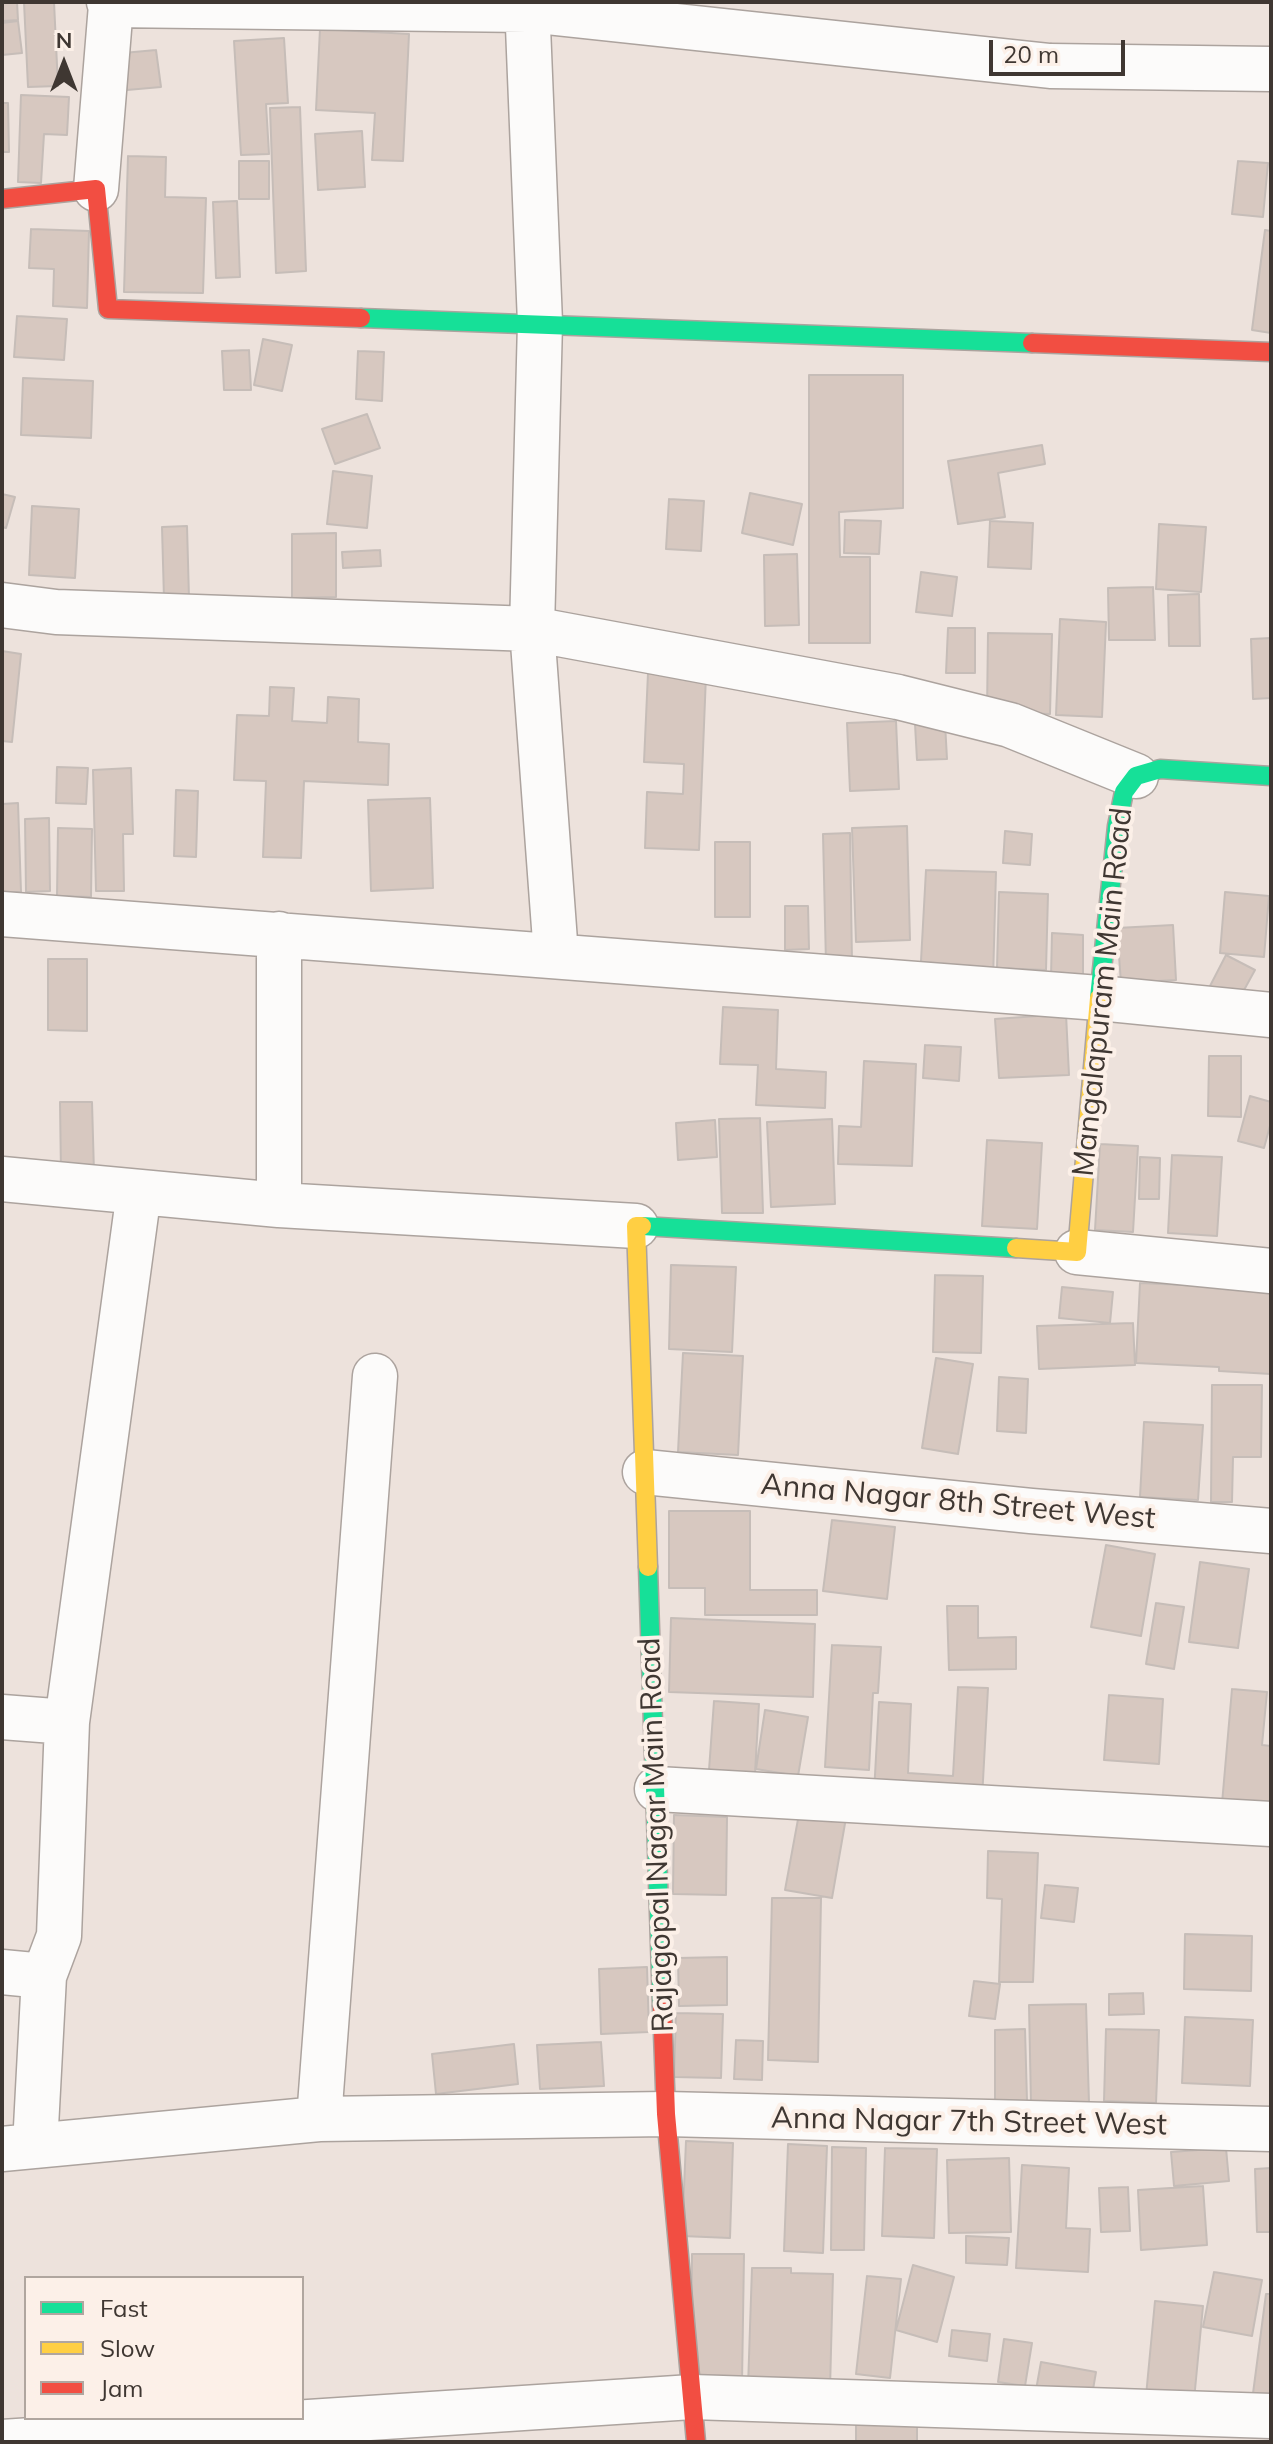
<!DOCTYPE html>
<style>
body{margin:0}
#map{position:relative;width:1273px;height:2444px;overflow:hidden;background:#ede2dc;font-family:Mulish,sans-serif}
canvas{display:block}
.frame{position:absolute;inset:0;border:4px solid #3f3732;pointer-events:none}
.legend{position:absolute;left:24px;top:2276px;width:280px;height:144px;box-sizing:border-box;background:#fcf0e8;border:2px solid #b0a69f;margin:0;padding:10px 14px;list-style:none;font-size:24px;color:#3f3732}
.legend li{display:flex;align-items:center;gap:16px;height:40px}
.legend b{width:40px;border:2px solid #b0a69f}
.north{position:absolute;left:24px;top:24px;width:80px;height:80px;-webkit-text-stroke:6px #fcf0e8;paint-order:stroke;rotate:0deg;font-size:22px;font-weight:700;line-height:32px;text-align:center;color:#3f3732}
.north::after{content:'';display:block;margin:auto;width:28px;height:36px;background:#3f3732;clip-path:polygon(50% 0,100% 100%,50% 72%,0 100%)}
.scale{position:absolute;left:989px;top:40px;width:136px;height:36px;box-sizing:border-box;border:4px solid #3f3732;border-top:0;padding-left:10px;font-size:24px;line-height:28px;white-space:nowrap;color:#3f3732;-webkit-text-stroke:6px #fcf0e8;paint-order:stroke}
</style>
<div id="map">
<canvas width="1273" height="2444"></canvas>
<div class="frame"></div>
<ul class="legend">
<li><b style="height:10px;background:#16e098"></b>Fast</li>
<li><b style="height:10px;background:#ffcf43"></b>Slow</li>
<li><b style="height:10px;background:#f24e42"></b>Jam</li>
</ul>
<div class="north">N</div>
<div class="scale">20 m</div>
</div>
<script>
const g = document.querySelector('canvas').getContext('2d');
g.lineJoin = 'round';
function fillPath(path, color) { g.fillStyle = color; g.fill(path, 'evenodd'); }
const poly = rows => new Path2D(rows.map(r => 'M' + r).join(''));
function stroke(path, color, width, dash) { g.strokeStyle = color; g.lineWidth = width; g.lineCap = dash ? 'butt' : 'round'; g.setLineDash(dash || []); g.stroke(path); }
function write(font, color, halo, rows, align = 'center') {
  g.font = font + ' Mulish,sans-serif'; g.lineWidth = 8; g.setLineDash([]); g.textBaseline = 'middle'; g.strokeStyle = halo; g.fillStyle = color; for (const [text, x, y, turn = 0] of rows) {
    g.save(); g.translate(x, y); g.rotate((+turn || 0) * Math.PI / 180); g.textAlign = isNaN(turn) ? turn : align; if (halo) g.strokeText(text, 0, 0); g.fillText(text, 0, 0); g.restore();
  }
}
const building = poly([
 [2,2,17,2,18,20,2,21,2,2],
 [24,2,54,2,58,86,28,87,24,2],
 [18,21,22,53,2,55,2,23,18,21],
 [320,29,409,34,403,161,372,160,375,113,316,110,320,29],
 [284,38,288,103,266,104,269,154,241,155,234,41,284,38],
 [156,50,161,87,127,90,123,53,156,50],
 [21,95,69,97,67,135,44,134,41,183,18,182,21,95],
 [2,103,8,103,9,152,2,152,2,103],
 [300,107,306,271,276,273,270,108,300,107],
 [362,131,365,187,318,190,315,134,362,131],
 [128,156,166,157,165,197,206,198,203,293,124,292,128,156],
 [239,161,269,161,269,199,239,199,239,161],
 [1238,161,1268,163,1263,217,1232,214,1238,161],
 [237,201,240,277,216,278,213,202,237,201],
 [31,229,89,231,87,308,53,306,54,269,29,268,31,229],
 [1265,230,1271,231,1271,333,1252,330,1265,230],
 [17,316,67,319,64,360,14,357,17,316],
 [263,339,292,345,282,391,254,385,263,339],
 [249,350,251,390,224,390,222,351,249,350],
 [358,351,384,352,382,401,356,399,358,351],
 [809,375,903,375,903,508,839,512,840,557,870,557,870,643,809,643,809,375],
 [23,378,93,381,91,438,21,435,23,378],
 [367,414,380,448,335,464,322,429,367,414],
 [1042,445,1045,464,998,473,1005,517,958,524,948,461,1042,445],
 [333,471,372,476,367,528,327,524,333,471],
 [750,493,802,504,793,545,742,533,750,493],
 [2,494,15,497,6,528,2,527,2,494],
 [669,499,704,501,701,551,666,549,669,499],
 [32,506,79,509,75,578,29,575,32,506],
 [845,520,881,521,879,554,844,553,845,520],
 [990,521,1033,523,1031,569,988,567,990,521],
 [1159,524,1206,527,1201,592,1156,589,1159,524],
 [187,526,189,598,164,599,162,527,187,526],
 [336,533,336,597,292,598,292,534,336,533],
 [380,550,381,566,343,568,342,552,380,550],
 [797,554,799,625,765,626,764,555,797,554],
 [921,572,957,577,952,616,916,612,921,572],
 [1153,587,1155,640,1109,640,1108,588,1153,587],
 [1199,594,1200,646,1169,646,1168,595,1199,594],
 [1060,619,1106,622,1102,717,1056,715,1060,619],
 [948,628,975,628,975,673,946,673,948,628],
 [988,633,1052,634,1050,714,987,712,988,633],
 [1271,638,1271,698,1253,699,1251,639,1271,638],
 [2,651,21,654,12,742,2,741,2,651],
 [648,673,706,675,699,850,645,848,647,792,683,794,684,764,644,762,648,673],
 [270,687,294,688,292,721,327,723,328,697,359,699,358,742,389,744,388,785,304,781,301,858,263,857,266,781,234,780,237,715,269,716,270,687],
 [896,721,899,789,850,791,847,723,896,721],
 [945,723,947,759,917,760,915,724,945,723],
 [57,767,88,768,86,804,56,803,57,767],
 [131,768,133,834,123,834,124,891,96,891,93,770,131,768],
 [176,790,198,791,196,857,174,856,176,790],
 [430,798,433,888,371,891,368,800,430,798],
 [18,803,21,892,2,893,2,804,18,803],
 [49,818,50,891,26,892,25,819,49,818],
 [907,826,910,940,856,942,852,828,907,826],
 [58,828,92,829,91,897,57,896,58,828],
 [1005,831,1032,834,1030,865,1003,863,1005,831],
 [850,833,852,963,826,964,823,834,850,833],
 [715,842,750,842,750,917,715,917,715,842],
 [926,870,996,872,993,980,920,979,926,870],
 [999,892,1048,894,1046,970,997,968,999,892],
 [1225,892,1269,896,1264,957,1220,953,1225,892],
 [785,906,808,906,809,949,785,950,785,906],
 [1173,925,1176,980,1121,983,1117,928,1173,925],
 [1052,933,1083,935,1083,978,1051,977,1052,933],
 [1226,955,1255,970,1238,1001,1210,986,1226,955],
 [48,959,87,959,87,1031,48,1030,48,959],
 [723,1007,778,1010,776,1069,826,1072,825,1108,756,1105,758,1065,720,1064,723,1007],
 [1066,1014,1069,1075,999,1078,995,1019,1066,1014],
 [925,1045,961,1047,959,1081,923,1078,925,1045],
 [1209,1056,1241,1056,1241,1117,1208,1116,1209,1056],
 [864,1061,916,1064,912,1166,838,1164,839,1126,861,1127,864,1061],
 [1250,1096,1271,1102,1271,1122,1264,1148,1238,1141,1250,1096],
 [60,1102,92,1102,94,1173,61,1174,60,1102],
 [760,1118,763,1213,722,1213,719,1119,760,1118],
 [832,1119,835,1204,771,1207,767,1122,832,1119],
 [715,1120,717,1157,678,1160,676,1123,715,1120],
 [987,1140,1042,1143,1037,1229,982,1226,987,1140],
 [1100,1144,1138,1146,1133,1232,1095,1230,1100,1144],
 [1172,1155,1222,1157,1217,1236,1168,1233,1172,1155],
 [1140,1157,1160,1158,1159,1199,1139,1199,1140,1157],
 [671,1265,736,1267,732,1352,669,1349,671,1265],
 [935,1275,983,1276,981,1353,933,1352,935,1275],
 [1140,1283,1271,1289,1271,1374,1219,1371,1219,1367,1136,1363,1140,1283],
 [1062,1287,1113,1292,1110,1323,1059,1318,1062,1287],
 [1133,1323,1135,1365,1039,1369,1037,1326,1133,1323],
 [683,1353,743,1356,738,1455,678,1452,683,1353],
 [936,1358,973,1364,958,1454,922,1448,936,1358],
 [999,1377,1028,1379,1026,1433,997,1431,999,1377],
 [1212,1385,1262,1385,1261,1457,1233,1457,1232,1502,1211,1502,1212,1385],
 [1144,1422,1203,1425,1198,1500,1140,1497,1144,1422],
 [669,1511,750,1511,750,1590,817,1590,817,1615,705,1615,705,1588,669,1588,669,1511],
 [832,1520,895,1527,887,1599,823,1591,832,1520],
 [1106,1545,1155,1554,1141,1636,1091,1627,1106,1545],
 [1200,1562,1249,1569,1238,1648,1189,1642,1200,1562],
 [1156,1603,1184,1607,1174,1669,1146,1664,1156,1603],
 [947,1606,978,1606,978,1638,1016,1637,1016,1669,949,1670,947,1606],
 [671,1618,815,1624,813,1697,669,1692,671,1618],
 [832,1645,881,1647,878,1693,873,1693,869,1770,825,1767,832,1645],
 [958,1687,988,1688,982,1799,874,1793,879,1702,911,1704,908,1773,953,1776,958,1687],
 [1232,1689,1267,1692,1262,1745,1271,1746,1271,1819,1221,1815,1232,1689],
 [1109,1695,1163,1699,1159,1764,1104,1760,1109,1695],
 [714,1701,759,1704,755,1773,709,1770,714,1701],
 [765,1710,808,1717,798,1776,756,1769,765,1710],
 [801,1803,847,1812,832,1898,785,1890,801,1803],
 [674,1815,727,1817,726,1895,673,1894,674,1815],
 [988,1851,1038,1853,1033,1982,999,1982,1002,1899,987,1898,988,1851],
 [1045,1885,1078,1888,1074,1922,1041,1918,1045,1885],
 [772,1898,821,1898,818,2062,768,2060,772,1898],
 [1185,1934,1252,1936,1251,1991,1184,1989,1185,1934],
 [727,1957,727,2005,679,2006,678,1958,727,1957],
 [647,1967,649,2032,601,2034,599,1969,647,1967],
 [974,1981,1000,1984,995,2019,969,2016,974,1981],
 [1143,1993,1144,2014,1109,2015,1109,1994,1143,1993],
 [1086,2004,1089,2103,1031,2104,1029,2005,1086,2004],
 [676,2013,723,2014,721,2078,674,2077,676,2013],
 [1185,2017,1253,2020,1250,2086,1182,2083,1185,2017],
 [1025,2029,1027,2101,995,2102,995,2030,1025,2029],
 [1106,2029,1159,2030,1156,2103,1104,2101,1106,2029],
 [736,2040,763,2041,762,2080,734,2079,736,2040],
 [601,2042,604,2086,540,2089,537,2045,601,2042],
 [514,2044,518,2084,436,2094,432,2054,514,2044],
 [686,2141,733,2143,730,2238,682,2236,686,2141],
 [788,2144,827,2146,823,2253,784,2251,788,2144],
 [832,2147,866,2148,864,2250,831,2250,832,2147],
 [885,2148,937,2149,934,2238,882,2236,885,2148],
 [1226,2148,1229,2181,1174,2186,1171,2152,1226,2148],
 [1009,2158,1011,2232,949,2233,947,2160,1009,2158],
 [1022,2165,1069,2168,1066,2228,1090,2229,1088,2272,1016,2268,1022,2165],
 [1271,2168,1271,2232,1257,2232,1255,2169,1271,2168],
 [1203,2186,1207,2245,1141,2250,1138,2190,1203,2186],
 [1128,2187,1130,2231,1101,2232,1099,2188,1128,2187],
 [966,2236,1009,2238,1007,2265,966,2263,966,2236],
 [692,2254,744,2254,742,2383,691,2383,692,2254],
 [913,2265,954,2277,937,2342,896,2330,913,2265],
 [752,2268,791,2268,791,2273,833,2274,830,2389,748,2387,752,2268],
 [1214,2272,1262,2280,1252,2336,1203,2327,1214,2272],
 [867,2276,901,2279,890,2378,856,2374,867,2276],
 [1266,2294,1271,2294,1271,2403,1252,2401,1266,2294],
 [1155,2301,1203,2306,1194,2400,1146,2396,1155,2301],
 [952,2330,990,2334,987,2361,949,2356,952,2330],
 [1004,2339,1032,2343,1025,2386,998,2382,1004,2339],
 [1041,2362,1096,2372,1091,2401,1036,2390,1041,2362],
 [856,2422,917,2423,917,2442,856,2442,856,2422]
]);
fillPath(building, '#d7c8c0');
stroke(building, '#c6bdb8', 2);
const street = poly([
 [527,2,540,323,532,629,556,955],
 [111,5,527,10,1050,66,1271,69],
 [96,189,111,5,109,2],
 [2,605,56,612,532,629,898,697,1010,725,1136,776],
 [2,914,1099,998,1271,1015],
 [279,934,279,1205],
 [2,1179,279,1205,636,1226],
 [1077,1252,1271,1271],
 [645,1472,1031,1511,1271,1531],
 [2,1717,67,1722],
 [657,1789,1271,1824],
 [2,1972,44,1976],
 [319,2119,375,1376],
 [35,2146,44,1976,59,1936,67,1722,139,1192],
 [2,2149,319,2119,666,2114,1271,2129],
 [2,2442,692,2397,1271,2416]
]);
const fast = poly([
 [361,318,1032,343],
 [1099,998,1117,826,1124,792,1136,776,1160,769,1271,776],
 [642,1226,1016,1248],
 [648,1567,662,2006]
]);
const slow = poly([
 [642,1226,636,1226,648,1567],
 [1016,1248,1077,1252,1099,998]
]);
const jam = poly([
 [2,199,96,189,108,309,361,318],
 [1032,343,1271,352],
 [662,2006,666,2114,696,2442]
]);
stroke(street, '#aca39e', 47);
stroke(fast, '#aca39e', 21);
stroke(slow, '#aca39e', 21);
stroke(jam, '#aca39e', 21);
stroke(street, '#fcfbfa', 44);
stroke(fast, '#16e098', 18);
stroke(slow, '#ffcf43', 18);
stroke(jam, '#f24e42', 18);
write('30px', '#3f3732', '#fcf0e8', [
 ["Mangalapuram Main Road",1103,992,-84],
 ["Anna Nagar 8th Street West",958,1502,5],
 ["Rajagopal Nagar Main Road",657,1835,-92],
 ["Anna Nagar 7th Street West",969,2122,1]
]);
</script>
